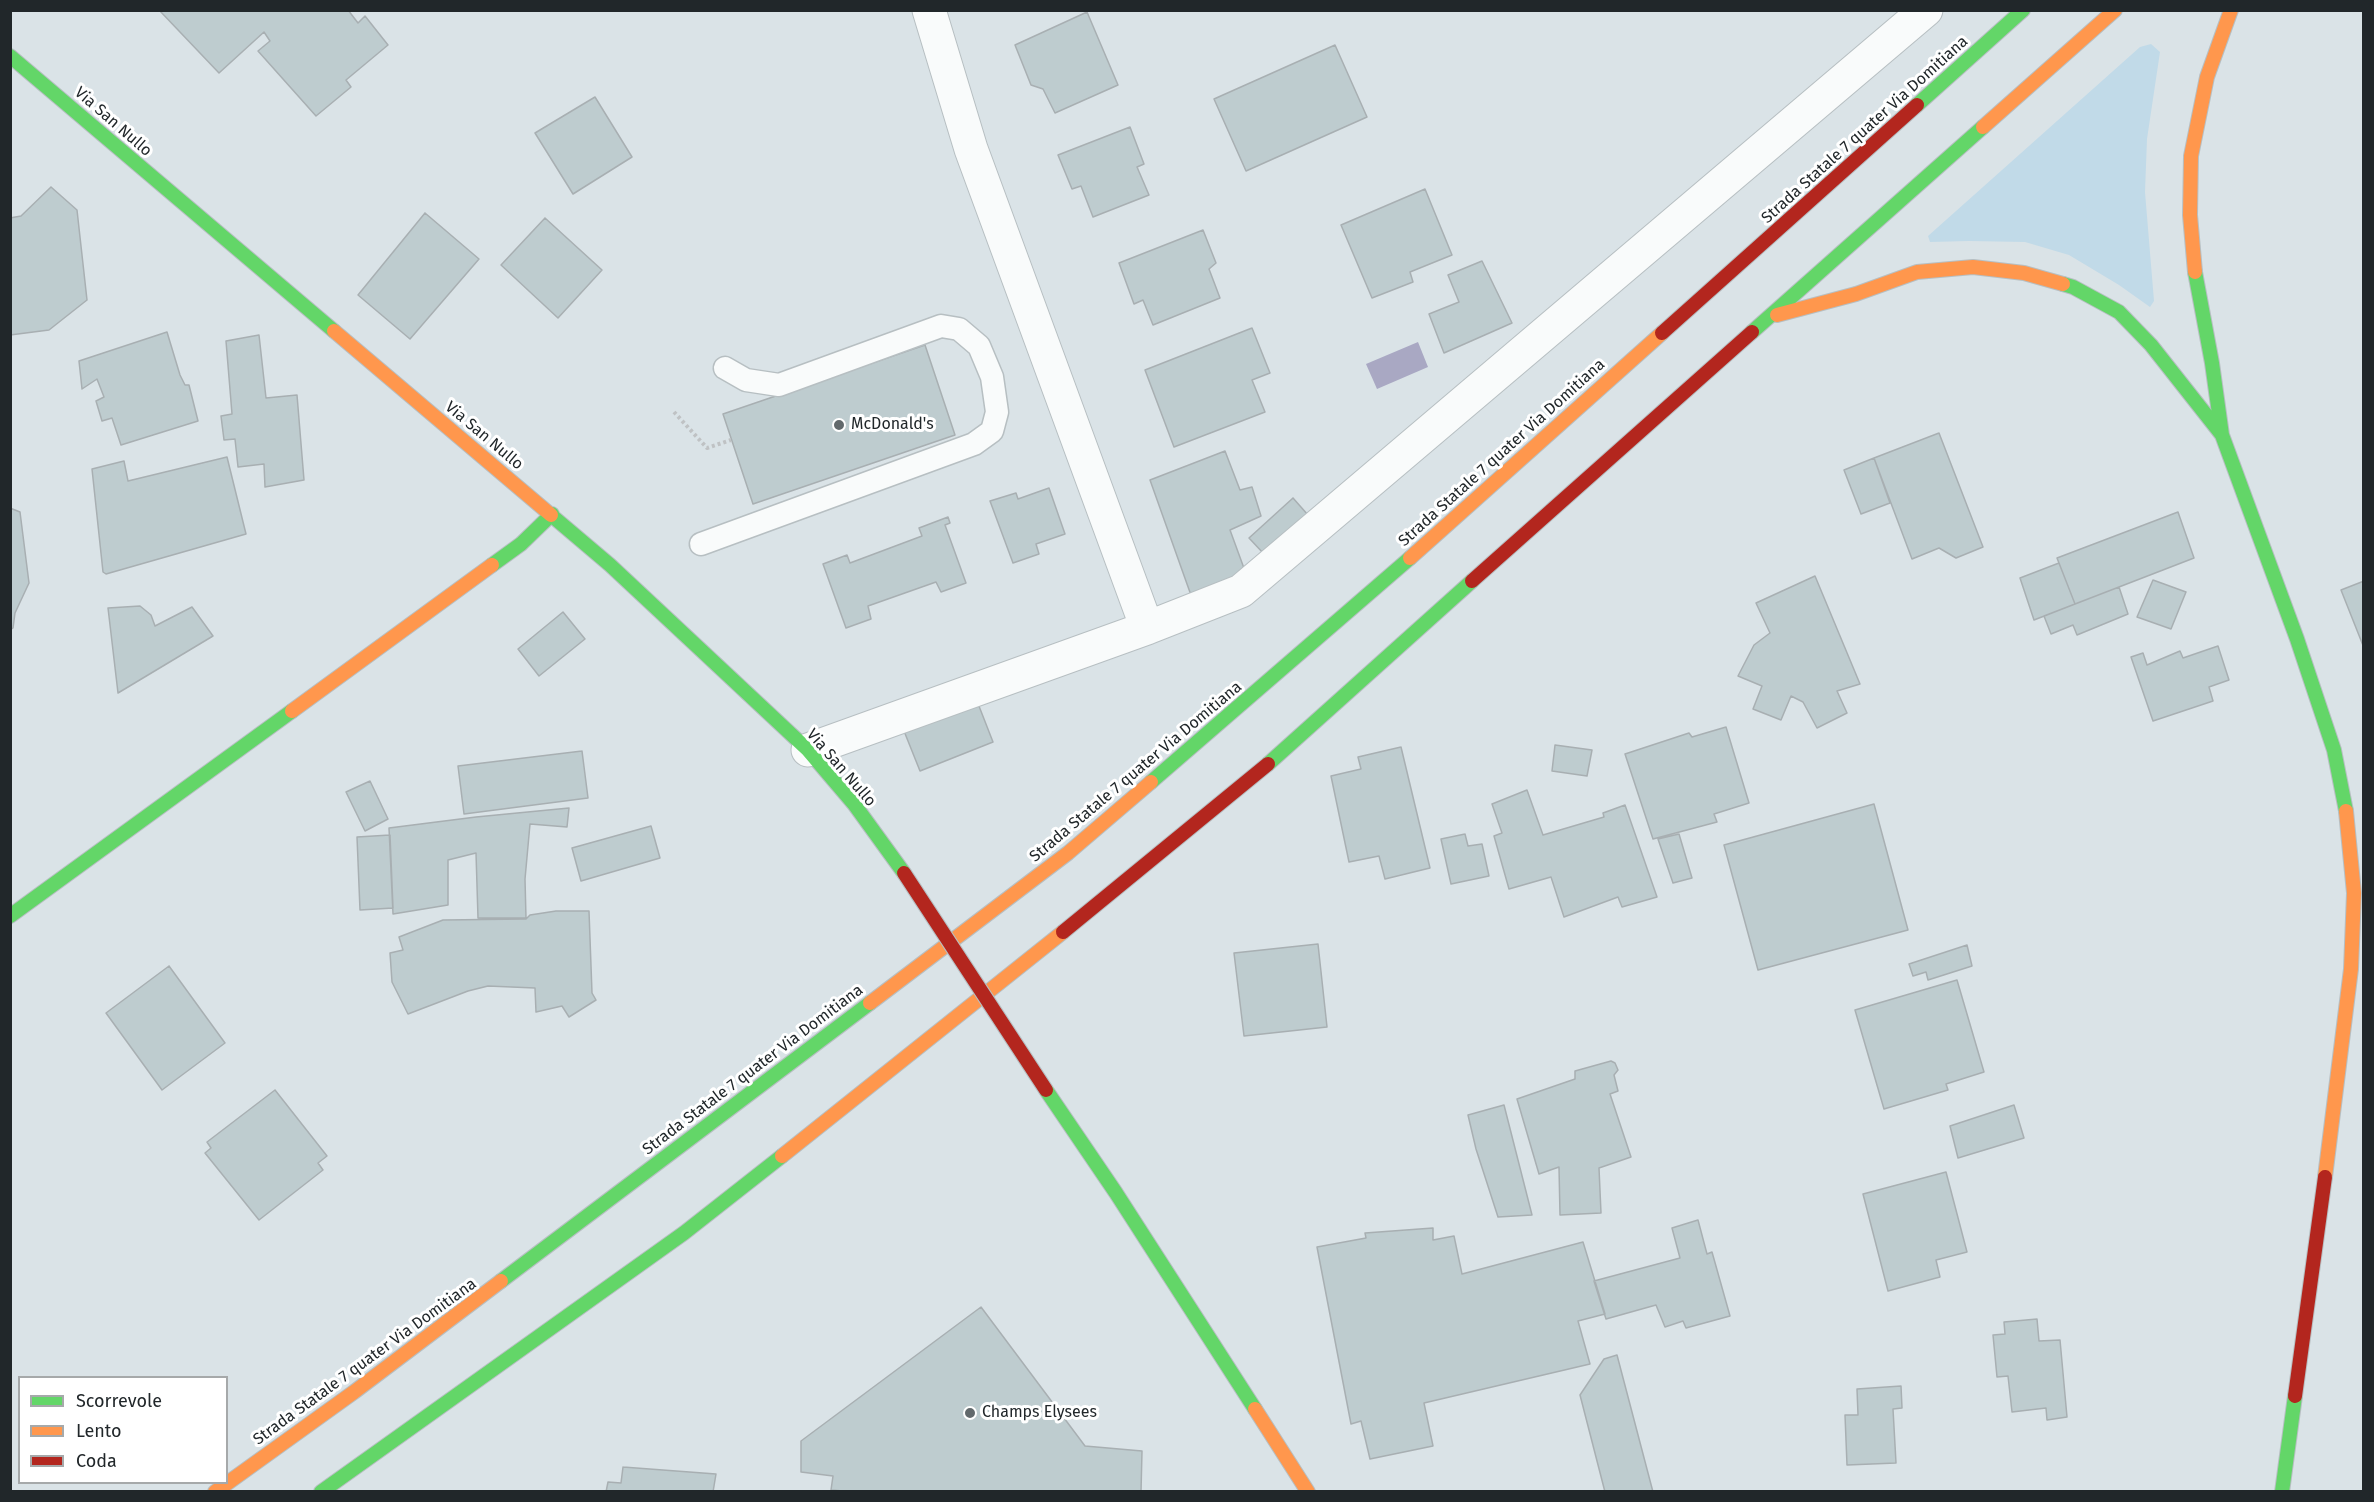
<!DOCTYPE html>
<style>
body{margin:0}
#map{position:relative;width:2374px;height:1502px;overflow:hidden;background:#dae3e7;font-family:"Fira Sans",sans-serif}
canvas{display:block}
.frame{position:absolute;inset:0;border:12px solid #21272a;pointer-events:none}
.legend{position:absolute;left:18px;top:1376px;width:210px;height:108px;box-sizing:border-box;background:#fff;border:2px solid #a6a9aa;margin:0;padding:8px 10px;list-style:none;font-size:18px;color:#21272a}
.legend li{display:flex;align-items:center;gap:12px;height:30px}
.legend b{width:30px;border:2px solid #a6a9aa}
</style>
<div id="map">
<canvas width="2374" height="1502"></canvas>
<div class="frame"></div>
<ul class="legend">
<li><b style="height:8px;background:#63d668"></b>Scorrevole</li>
<li><b style="height:8px;background:#ff974d"></b>Lento</li>
<li><b style="height:8px;background:#b3261e"></b>Coda</li>
</ul>
</div>
<script>
const g = document.querySelector('canvas').getContext('2d');
g.lineJoin = 'round';
function fillPath(path, color) { g.fillStyle = color; g.fill(path, 'evenodd'); }
const poly = rows => new Path2D(rows.map(r => 'M' + r).join(''));
function stroke(path, color, width, dash) { g.strokeStyle = color; g.lineWidth = width; g.lineCap = dash ? 'butt' : 'round'; g.setLineDash(dash || []); g.stroke(path); }
function write(font, color, halo, rows, align = 'center') {
  g.font = font + ' "Fira Sans",sans-serif'; g.lineWidth = 6; g.setLineDash([]); g.textBaseline = 'middle'; g.strokeStyle = halo; g.fillStyle = color; for (const [text, x, y, turn = 0] of rows) {
    g.save(); g.translate(x, y); g.rotate((+turn || 0) * Math.PI / 180); g.textAlign = isNaN(turn) ? turn : align; if (halo) g.strokeText(text, 0, 0); g.fillText(text, 0, 0); g.restore();
  }
}
fillPath(poly([
 [2151,44,2160,52,2147,139,2145,192,2154,301,2150,307,2119,285,2069,255,2025,242,1969,241,1930,242,1928,236,2140,47]
]), '#c1dae8');
fillPath(poly([
 [1418,342,1428,367,1377,389,1366,364]
]), '#a9a8c3');
const building = poly([
 [159,10,348,10,358,23,365,16,388,45,346,80,351,87,316,116,258,51,270,41,264,32,219,73,159,10],
 [1087,12,1118,85,1055,113,1043,89,1031,85,1015,45,1087,12],
 [1335,45,1367,117,1246,171,1214,99,1335,45],
 [595,97,632,157,573,194,535,133,595,97],
 [1130,127,1144,164,1137,167,1149,195,1093,217,1081,186,1072,189,1058,155,1130,127],
 [51,187,77,210,87,300,49,330,10,335,10,218,21,216,51,187],
 [1425,189,1452,255,1410,272,1413,282,1372,298,1341,225,1425,189],
 [425,213,479,259,410,339,358,295,425,213],
 [545,218,602,270,558,318,501,265,545,218],
 [1203,230,1216,263,1209,269,1220,298,1153,325,1143,300,1134,304,1119,263,1203,230],
 [1482,261,1512,323,1444,353,1429,314,1459,302,1448,275,1482,261],
 [1252,328,1270,373,1252,380,1265,412,1174,447,1145,370,1252,328],
 [167,332,180,375,185,385,189,385,198,421,121,445,112,418,102,421,96,401,104,397,97,379,82,389,79,361,167,332],
 [259,335,266,398,297,395,304,480,265,487,264,464,238,467,235,439,224,440,221,416,232,414,226,341,259,335],
 [925,345,955,435,753,504,723,414,925,345],
 [1939,433,1983,547,1956,558,1939,548,1912,559,1874,458,1939,433],
 [1225,451,1240,490,1252,487,1261,516,1230,530,1245,571,1192,598,1150,480,1225,451],
 [227,457,246,534,106,574,103,572,92,469,124,461,128,481,227,457],
 [1874,458,1890,503,1861,514,1844,470,1874,458],
 [1049,488,1065,534,1036,544,1039,554,1013,563,990,501,1016,493,1018,499,1049,488],
 [1293,498,1308,515,1264,554,1249,538,1293,498],
 [10,508,20,512,29,583,15,613,13,628,10,630,10,508],
 [2178,512,2194,558,2075,604,2057,558,2178,512],
 [948,517,950,523,945,525,966,583,941,592,936,582,868,606,871,619,846,628,823,564,847,555,850,563,922,536,919,528,948,517],
 [2059,563,2075,604,2034,620,2020,578,2059,563],
 [1815,576,1860,684,1837,691,1847,713,1817,728,1803,702,1791,696,1781,720,1753,709,1762,686,1738,676,1754,645,1770,633,1756,603,1815,576],
 [2153,580,2186,592,2171,629,2137,617,2153,580],
 [2364,581,2364,648,2341,590,2364,581],
 [2119,587,2128,614,2077,635,2073,625,2051,634,2044,616,2119,587],
 [140,606,151,615,155,626,192,607,213,636,118,693,108,608,140,606],
 [563,612,585,639,539,676,518,649,563,612],
 [2218,646,2229,680,2209,687,2213,701,2153,721,2131,657,2143,653,2147,665,2180,651,2183,658,2218,646],
 [977,701,993,742,920,771,904,731,977,701],
 [1726,727,1749,803,1714,814,1717,822,1653,839,1625,754,1689,733,1692,737,1726,727],
 [1555,745,1592,750,1587,776,1552,771,1555,745],
 [1401,747,1430,868,1385,879,1379,856,1349,862,1331,776,1361,769,1358,757,1401,747],
 [582,751,588,798,464,814,458,766,582,751],
 [370,781,388,819,365,831,346,792,370,781],
 [1527,790,1543,835,1604,817,1603,813,1625,805,1657,897,1622,907,1618,897,1564,917,1551,877,1509,889,1494,836,1502,833,1492,804,1527,790],
 [1874,804,1908,930,1758,970,1724,845,1874,804],
 [569,808,567,827,530,824,525,879,526,918,478,918,476,853,448,860,448,905,393,914,389,828,476,817,569,808],
 [651,826,660,858,581,881,572,848,651,826],
 [1465,834,1468,846,1482,844,1489,876,1451,884,1441,839,1465,834],
 [1679,834,1692,878,1673,883,1658,839,1679,834],
 [390,835,393,908,360,910,357,837,390,835],
 [556,911,589,911,592,993,596,1000,569,1017,562,1006,536,1012,535,988,488,986,468,991,408,1014,392,982,390,953,403,950,399,937,443,920,526,919,530,915,556,911],
 [1318,944,1327,1027,1244,1036,1234,953,1318,944],
 [1967,945,1972,966,1928,980,1926,972,1913,976,1909,964,1967,945],
 [169,966,225,1043,162,1090,106,1013,169,966],
 [1957,980,1984,1072,1946,1084,1948,1090,1884,1109,1855,1010,1957,980],
 [1611,1061,1615,1063,1618,1070,1614,1075,1618,1091,1610,1094,1631,1157,1599,1168,1601,1213,1560,1215,1559,1167,1539,1174,1517,1099,1575,1079,1575,1071,1611,1061],
 [275,1090,327,1156,318,1163,323,1170,259,1220,205,1153,211,1148,207,1142,275,1090],
 [1504,1105,1532,1215,1498,1217,1476,1149,1468,1115,1504,1105],
 [2014,1105,2024,1138,1958,1158,1950,1126,2014,1105],
 [1946,1172,1967,1252,1936,1260,1940,1277,1888,1291,1863,1194,1946,1172],
 [1698,1220,1707,1254,1712,1252,1730,1316,1686,1328,1683,1321,1665,1327,1656,1305,1606,1319,1594,1281,1680,1258,1672,1228,1698,1220],
 [1433,1228,1433,1240,1454,1236,1462,1274,1583,1242,1605,1314,1578,1321,1590,1364,1424,1403,1433,1446,1370,1459,1361,1421,1351,1424,1317,1247,1366,1238,1365,1233,1433,1228],
 [981,1307,1085,1446,1142,1451,1141,1492,855,1492,831,1490,833,1476,801,1472,801,1441,981,1307],
 [2037,1319,2039,1341,2060,1340,2067,1417,2047,1420,2046,1408,2012,1412,2008,1376,1997,1377,1993,1335,2005,1334,2004,1322,2037,1319],
 [1617,1355,1653,1492,1605,1492,1580,1395,1604,1359,1617,1355],
 [1901,1386,1902,1408,1893,1409,1896,1463,1847,1465,1845,1415,1858,1415,1857,1389,1901,1386],
 [623,1467,716,1474,713,1492,606,1492,608,1482,621,1483,623,1467]
]);
fillPath(building, '#becccf');
stroke(building, '#a8afb2', 1.5);
const lane = poly([
 [701,544,974,444,992,431,997,412,992,377,979,346,959,329,941,326,779,385,746,380,725,368]
]);
const street = poly([
 [929,10,971,149,1147,628],
 [808,750,1147,628,1241,591,1926,10]
]);
const fast = poly([
 [10,56,334,331],
 [1917,105,2023,10],
 [2195,272,2212,363,2222,435,2297,639,2334,750,2346,811],
 [2063,284,2073,287,2119,312,2151,345,2222,435],
 [1752,332,1983,127],
 [551,515,610,565,808,750,854,804,904,873],
 [492,565,521,544,552,514],
 [1268,764,1472,581],
 [1151,782,1410,558],
 [10,916,292,711],
 [1046,1090,1116,1193,1255,1409],
 [501,1281,870,1003],
 [321,1492,684,1233,782,1156],
 [2282,1492,2295,1396]
]);
const slow = poly([
 [1983,127,2115,10],
 [2195,272,2190,215,2191,156,2207,77,2231,10],
 [1777,315,1856,294,1917,272,1973,267,2024,273,2063,284],
 [334,331,551,515],
 [1410,558,1662,333],
 [292,711,492,565],
 [870,1003,1068,853,1151,782],
 [782,1156,1063,932],
 [2325,1177,2351,969,2354,893,2346,811],
 [1255,1409,1308,1492],
 [215,1492,354,1392,501,1281]
]);
const jam = poly([
 [1662,333,1917,105],
 [1472,581,1752,332],
 [1063,932,1268,764],
 [2295,1396,2325,1177]
]);
stroke(lane, '#b7bfc2', 25);
stroke(street, '#b7bfc2', 35);
stroke(fast, '#b7bfc2', 16);
stroke(slow, '#b7bfc2', 16);
stroke(jam, '#b7bfc2', 16);
stroke(poly([
 [674,412,707,448,731,440]
]), '#bfc2c4', 4, [3, 3]);
stroke(lane, '#f9fbfb', 22);
stroke(street, '#f9fbfb', 33);
stroke(fast, '#63d668', 14);
stroke(slow, '#ff974d', 14);
stroke(jam, '#b3261e', 14);
const jamBridge = poly([
 [904,873,1046,1090]
]);
stroke(jamBridge, '#b7bfc2', 16, []);
stroke(jamBridge, '#b3261e', 14);
for (const [x, y, r, color] of [
 [839,425,6,"#62696c"],
 [970,1413,6,"#62696c"]
]) { const dot = new Path2D(); dot.arc(x, y, r, 0, 2 * Math.PI); g.fillStyle = color; g.fill(dot); stroke(dot, '#fff', 2); }
write('16px', '#21272a', '#fff', [
 ["Via San Nullo",113,122,41],
 ["Strada Statale 7 quater Via Domitiana",1865,130,-42],
 ["Via San Nullo",484,436,40],
 ["Strada Statale 7 quater Via Domitiana",1502,453,-42],
 ["Via San Nullo",841,768,49],
 ["Strada Statale 7 quater Via Domitiana",1136,772,-40],
 ["Strada Statale 7 quater Via Domitiana",753,1070,-37],
 ["Strada Statale 7 quater Via Domitiana",365,1362,-36]
]);
write('16px', '#21272a', '#fff', [
 ["McDonald's",851,425],
 ["Champs Elysees",982,1413]
], 'left');
</script>
